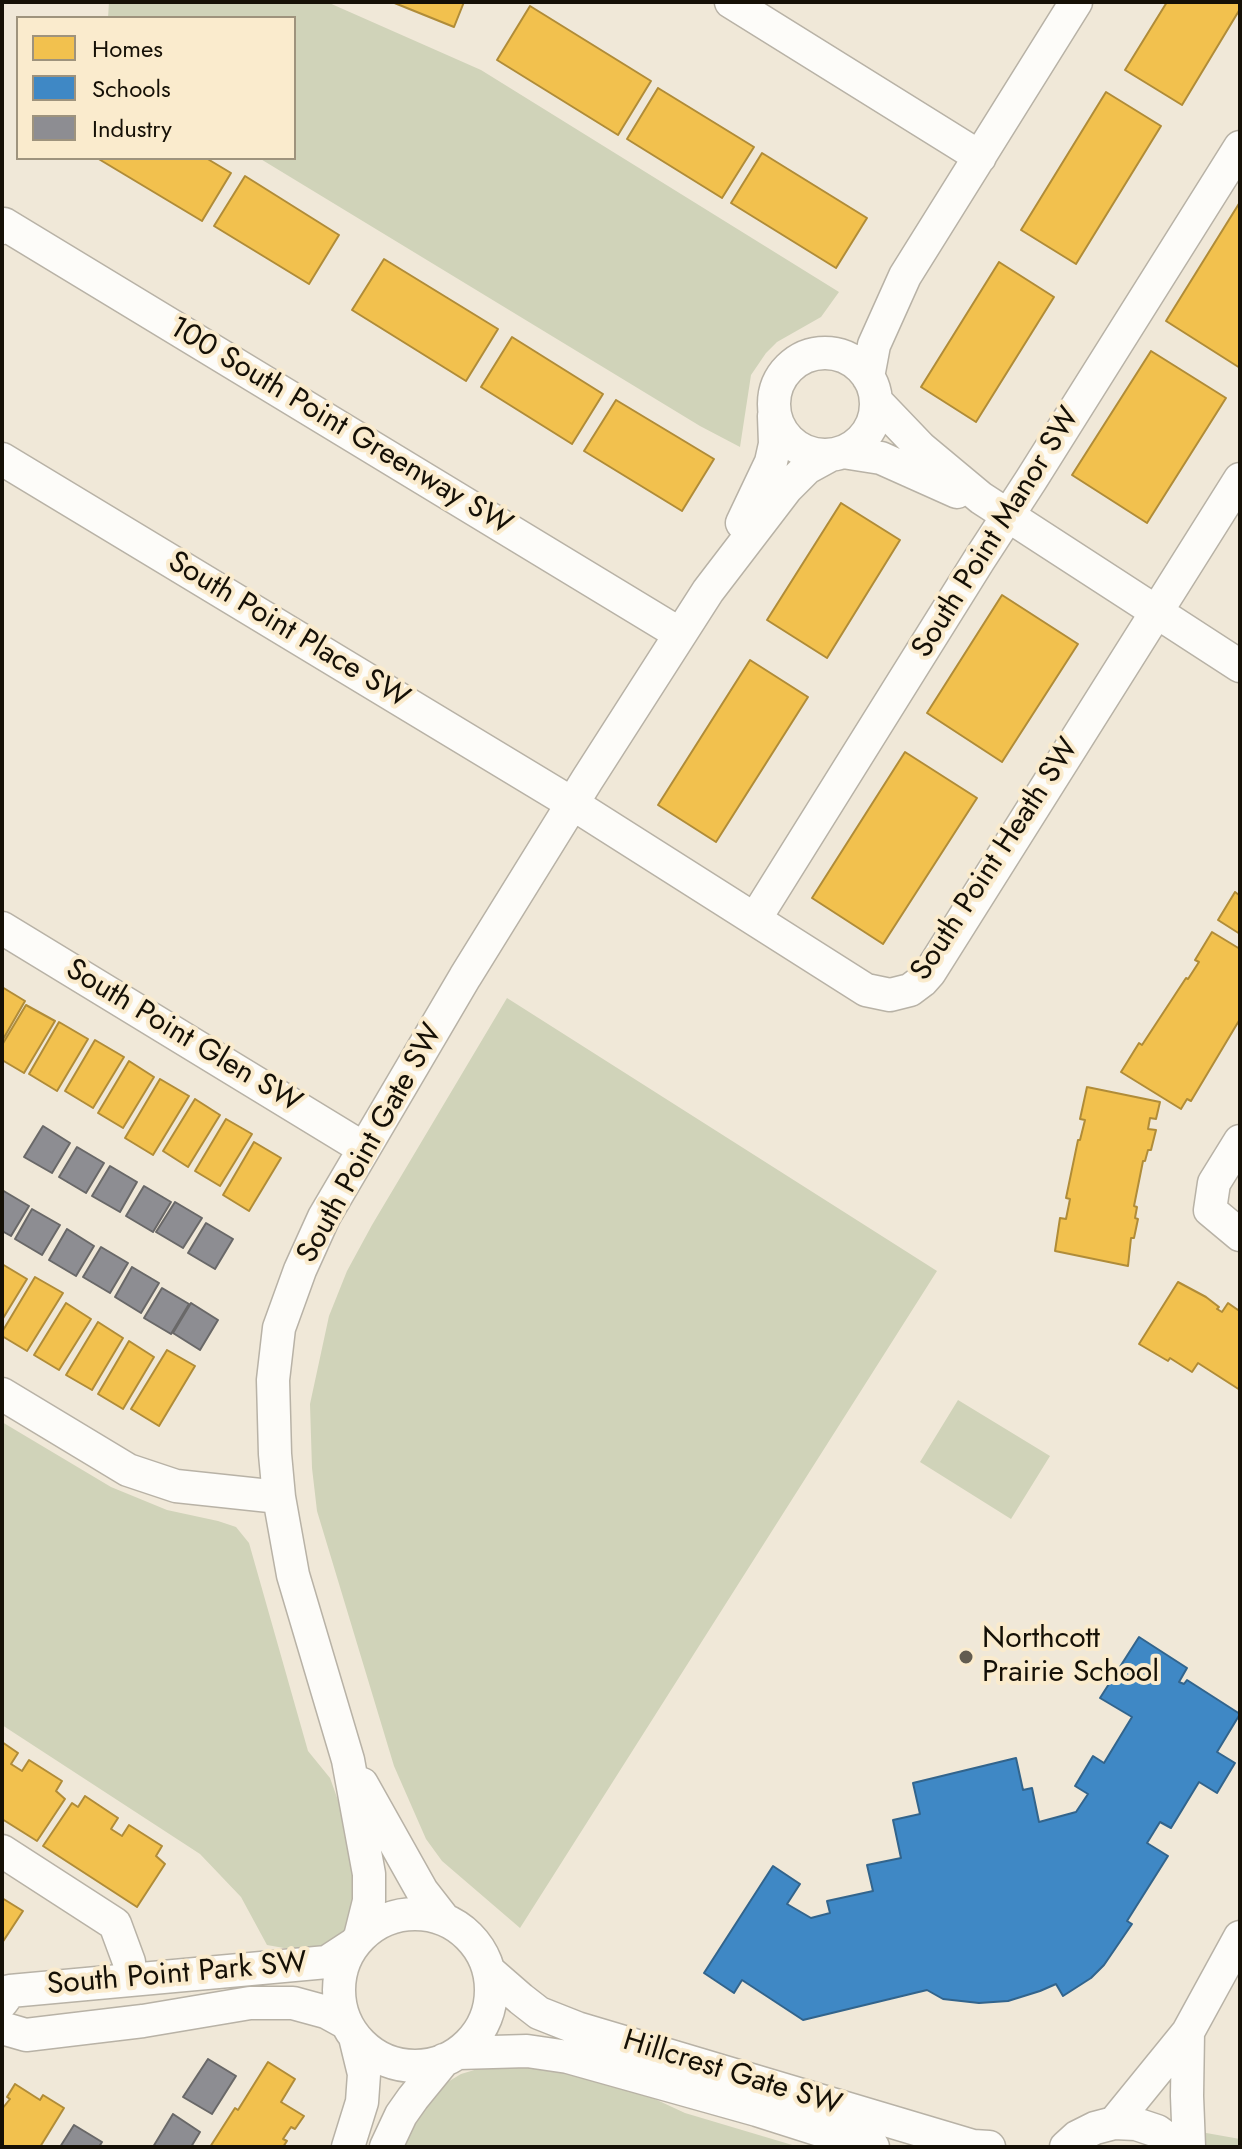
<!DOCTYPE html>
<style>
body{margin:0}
#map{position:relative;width:1242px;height:2149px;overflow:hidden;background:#f0e8d8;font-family:Jost,sans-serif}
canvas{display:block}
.frame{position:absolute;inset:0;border:4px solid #151006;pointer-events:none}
.legend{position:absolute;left:16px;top:16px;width:280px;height:144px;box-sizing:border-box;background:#faebcd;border:2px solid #9e937d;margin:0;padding:10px 14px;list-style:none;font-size:24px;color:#151006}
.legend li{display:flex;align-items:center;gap:16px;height:40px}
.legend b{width:40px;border:2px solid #9e937d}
</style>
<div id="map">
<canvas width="1242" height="2149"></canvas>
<div class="frame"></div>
<ul class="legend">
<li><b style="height:22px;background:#f2c14e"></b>Homes</li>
<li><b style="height:22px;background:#3f88c5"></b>Schools</li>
<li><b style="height:22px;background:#8d8d92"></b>Industry</li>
</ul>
</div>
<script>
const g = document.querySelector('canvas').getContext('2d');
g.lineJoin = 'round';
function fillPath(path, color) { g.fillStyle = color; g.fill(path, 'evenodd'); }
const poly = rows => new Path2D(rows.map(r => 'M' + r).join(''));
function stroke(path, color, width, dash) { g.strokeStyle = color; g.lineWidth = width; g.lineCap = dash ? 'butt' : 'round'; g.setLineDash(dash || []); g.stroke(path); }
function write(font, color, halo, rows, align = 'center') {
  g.font = font + ' Jost,sans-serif'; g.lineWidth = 8; g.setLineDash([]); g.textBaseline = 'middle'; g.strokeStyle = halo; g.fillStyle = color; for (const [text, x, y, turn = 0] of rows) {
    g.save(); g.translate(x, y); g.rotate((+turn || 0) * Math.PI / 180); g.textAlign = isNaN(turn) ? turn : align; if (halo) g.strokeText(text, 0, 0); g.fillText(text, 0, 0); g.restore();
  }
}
fillPath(poly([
 [109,2,327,2,481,70,839,292,821,317,777,342,766,353,751,375,740,447,700,426,259,158,294,158,294,18,108,18],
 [507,998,937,1271,520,1928,442,1861,426,1839,394,1766,317,1511,312,1468,310,1404,329,1316,347,1271,372,1225],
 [958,1400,1050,1456,1011,1519,920,1462],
 [2,1422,111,1487,167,1510,218,1521,236,1527,249,1543,308,1751,330,1778,356,1850,352,1926,336,1944,312,1953,267,1945,241,1897,200,1854,2,1725],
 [500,2066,535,2067,600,2081,644,2094,685,2113,799,2147,398,2147,404,2133,441,2086,461,2074,481,2068],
 [1195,2131,1240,2139,1240,2147,1197,2147]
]), '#d0d3b9');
const homes = poly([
 [392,2,464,2,454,27,392,2],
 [1167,2,1240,2,1240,9,1182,105,1125,70,1167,2],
 [530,6,651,81,618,135,497,60,530,6],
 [658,88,754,147,722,198,627,139,658,88],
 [1106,92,1161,126,1076,264,1021,230,1106,92],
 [762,153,867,218,836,268,731,203,762,153],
 [97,158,206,158,231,173,202,221,97,158],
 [245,176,339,235,309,284,214,226,245,176],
 [1240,202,1240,368,1166,321,1240,202],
 [384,259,498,329,466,381,352,310,384,259],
 [999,262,1054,297,976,422,921,387,999,262],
 [512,337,603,394,572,444,481,387,512,337],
 [1151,351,1226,398,1147,523,1072,475,1151,351],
 [616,400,714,459,682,511,584,451,616,400],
 [841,503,900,540,827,658,767,620,841,503],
 [1002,595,1078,644,1002,762,927,713,1002,595],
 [750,660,808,697,716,842,658,805,750,660],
 [905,752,977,798,883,944,812,898,905,752],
 [1235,892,1239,895,1240,893,1240,934,1218,920,1235,892],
 [1212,932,1240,949,1240,1019,1191,1101,1187,1099,1181,1109,1121,1072,1139,1043,1142,1045,1186,978,1188,979,1199,962,1195,960,1212,932],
 [2,987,25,1001,2,1041,2,987],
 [26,1005,55,1021,24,1073,2,1060,2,1045,26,1005],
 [59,1022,88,1039,57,1091,29,1074,59,1022],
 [95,1040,124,1057,93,1108,65,1091,95,1040],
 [129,1061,154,1077,123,1128,98,1113,129,1061],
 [160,1079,189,1096,153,1155,125,1138,160,1079],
 [1087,1087,1160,1102,1156,1119,1150,1118,1148,1129,1156,1130,1151,1150,1148,1150,1145,1161,1143,1161,1134,1206,1137,1207,1135,1218,1138,1219,1134,1238,1131,1238,1128,1266,1055,1251,1060,1218,1066,1219,1070,1199,1066,1198,1078,1140,1080,1140,1085,1120,1080,1119,1087,1087],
 [195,1099,220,1115,188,1167,163,1151,195,1099],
 [226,1119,252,1134,220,1186,195,1171,226,1119],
 [254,1142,281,1158,249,1211,223,1195,254,1142],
 [2,1264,27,1279,2,1320,2,1264],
 [35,1277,63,1293,27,1351,2,1336,2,1332,35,1277],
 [1178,1282,1206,1297,1219,1307,1217,1309,1222,1312,1228,1303,1238,1310,1240,1307,1240,1390,1198,1363,1192,1372,1170,1358,1168,1361,1139,1344,1178,1282],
 [66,1303,91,1319,59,1370,34,1355,66,1303],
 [98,1322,123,1338,92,1390,66,1375,98,1322],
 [129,1341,154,1357,123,1409,98,1394,129,1341],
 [167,1350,195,1366,159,1426,131,1409,167,1350],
 [2,1742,18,1753,11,1764,22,1771,29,1760,62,1781,56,1791,65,1799,37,1841,2,1819,2,1742],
 [85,1796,118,1818,111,1829,122,1836,129,1825,162,1846,156,1856,165,1864,137,1907,43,1846,72,1803,78,1807,85,1796],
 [2,1898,23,1911,2,1943,2,1898],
 [268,2062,295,2079,281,2102,304,2116,295,2129,291,2127,283,2139,287,2141,283,2147,210,2147,235,2108,238,2110,268,2062],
 [15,2084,40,2100,43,2095,64,2108,40,2147,2,2147,2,2109,10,2099,7,2097,15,2084]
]);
fillPath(homes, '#f2c14e');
stroke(homes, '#b08c38', 2);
const schools = poly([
 [1139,1637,1187,1668,1179,1682,1184,1684,1187,1680,1240,1714,1217,1752,1235,1763,1217,1793,1199,1782,1171,1828,1160,1822,1147,1843,1168,1856,1127,1921,1132,1924,1104,1965,1091,1978,1063,1996,1056,1984,1040,1991,1008,2001,979,2003,943,1999,927,1990,803,2020,742,1980,734,1993,704,1973,773,1866,800,1884,787,1904,811,1918,830,1913,827,1901,873,1891,867,1865,901,1858,893,1820,920,1814,913,1783,1016,1758,1023,1790,1032,1788,1039,1822,1076,1812,1088,1794,1075,1786,1093,1756,1104,1763,1132,1717,1100,1698,1139,1637]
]);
fillPath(schools, '#3f88c5');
stroke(schools, '#32648c', 2);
const industry = poly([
 [43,1126,70,1143,52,1173,24,1157,43,1126],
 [77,1147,104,1163,86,1193,59,1177,77,1147],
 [110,1166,137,1182,120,1212,92,1196,110,1166],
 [144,1186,171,1202,153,1232,126,1216,144,1186],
 [2,1190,29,1206,11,1236,2,1231,2,1190],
 [175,1202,202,1218,183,1248,156,1232,175,1202],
 [32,1209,60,1225,42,1255,15,1239,32,1209],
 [206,1223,233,1239,215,1269,188,1253,206,1223],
 [67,1229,94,1246,76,1276,49,1260,67,1229],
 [101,1247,128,1263,110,1293,83,1277,101,1247],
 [132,1267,159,1283,141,1313,115,1297,132,1267],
 [162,1288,189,1304,171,1334,144,1318,162,1288],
 [191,1303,218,1320,200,1350,173,1333,191,1303],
 [208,2059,236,2076,212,2114,183,2097,208,2059],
 [173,2114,200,2132,191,2147,153,2147,173,2114],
 [74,2125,102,2142,99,2147,60,2147,74,2125]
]);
fillPath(industry, '#8d8d92');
stroke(industry, '#696868', 2);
const minor = poly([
 [731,2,980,157],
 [2,228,4,224,680,634],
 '774 404a51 51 0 1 1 102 0a51 51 0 1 1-102 0Z',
 [868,377,874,345,905,276,1076,2],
 [876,401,921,448,981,498,1240,666],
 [843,452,881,458,957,492],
 [2,459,573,804,866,990,890,995,910,990,922,981,930,972,1240,479],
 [742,523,771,462,775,444,774,416],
 [755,919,979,560,1031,480,1240,147],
 [2,928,363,1148],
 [1240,1141,1214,1183,1210,1210,1240,1235],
 [2,1394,128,1470,176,1486,279,1497],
 [362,1784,422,1891,443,1918],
 [2,1851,115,1924,129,1962],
 '339 1990a76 76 0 1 1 152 0a76 76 0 1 1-152 0Z',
 [360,1937,369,1901,369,1874,348,1760,293,1575,279,1497,275,1454,273,1380,279,1328,300,1270,324,1217,465,977,587,780,708,591,786,489,807,468,829,456],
 [490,1972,521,1999,539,2013,577,2028,973,2146,989,2147],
 [2,2002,10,1991,327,1962,353,1945],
 [2,2028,26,2035,143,2021,250,2003,293,2003,326,2012,346,2023],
 [1188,2032,1187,2096,1189,2147],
 [458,2053,527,2051,568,2057,757,2110,873,2147],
 [1114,2123,1188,2032,1240,1937],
 [348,2147,362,2102,364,2074,355,2037],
 [386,2147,401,2115,413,2098,444,2060],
 [1066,2147,1077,2137,1095,2128,1114,2123,1136,2124,1157,2131,1179,2147]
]);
stroke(minor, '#b8b2a6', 35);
stroke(minor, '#fdfcf9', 32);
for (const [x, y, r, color] of [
 [966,1657,8,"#625c50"]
]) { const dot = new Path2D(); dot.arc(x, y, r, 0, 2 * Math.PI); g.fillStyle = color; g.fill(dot); stroke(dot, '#faebcd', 3); }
write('30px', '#151006', '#faebcd', [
 ["100 South Point Greenway SW",340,427,31],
 ["South Point Manor SW",997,533,-58],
 ["South Point Place SW",288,631,31],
 ["South Point Heath SW",996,860,-57],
 ["South Point Glen SW",183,1037,31],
 ["South Point Gate SW",371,1144,-61],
 ["South Point Park SW",177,1975,-5],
 ["Hillcrest Gate SW",732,2074,17]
]);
write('30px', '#151006', '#faebcd', [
 ["Northcott",982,1640],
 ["Prairie School",982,1674]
], 'left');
</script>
